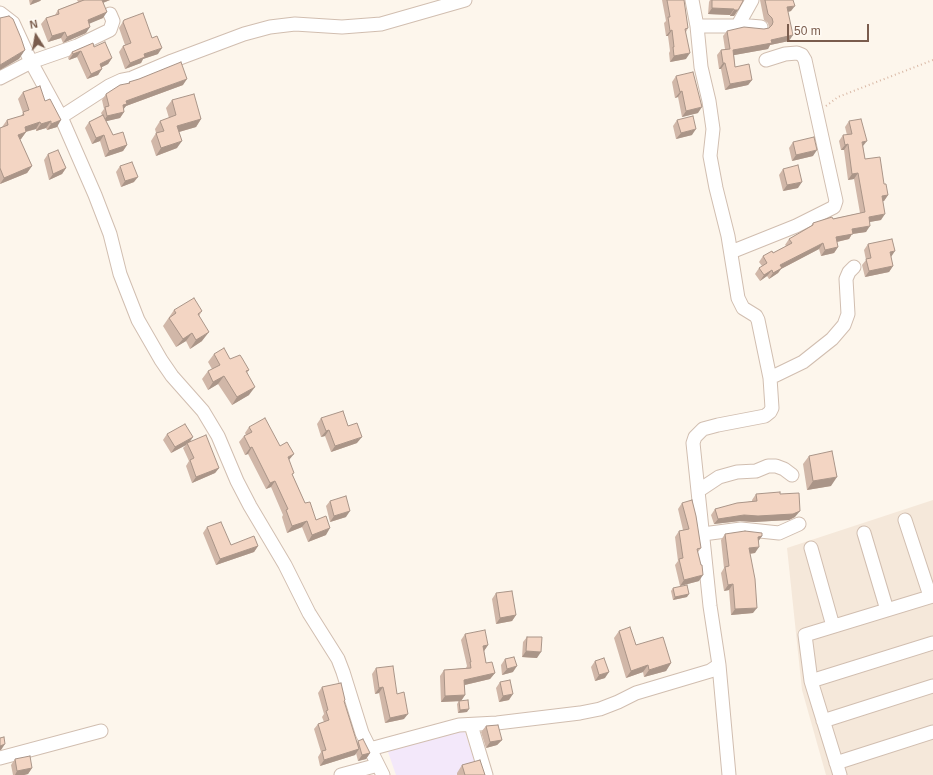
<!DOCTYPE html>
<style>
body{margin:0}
#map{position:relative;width:933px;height:775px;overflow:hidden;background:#fdf6ec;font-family:Helvetica,sans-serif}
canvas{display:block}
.north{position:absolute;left:16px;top:16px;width:40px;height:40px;-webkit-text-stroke:3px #fffaf3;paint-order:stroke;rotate:349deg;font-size:11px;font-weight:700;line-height:16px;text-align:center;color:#7a5c4d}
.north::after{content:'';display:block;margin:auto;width:14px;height:18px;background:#7a5c4d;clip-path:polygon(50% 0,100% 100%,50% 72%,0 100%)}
.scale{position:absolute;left:787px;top:24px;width:82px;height:18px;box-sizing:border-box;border:2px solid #7a5c4d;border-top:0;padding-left:5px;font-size:12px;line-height:14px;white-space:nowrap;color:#7a5c4d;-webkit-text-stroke:3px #fffaf3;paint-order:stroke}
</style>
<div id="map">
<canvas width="933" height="775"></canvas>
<div class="north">N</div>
<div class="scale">50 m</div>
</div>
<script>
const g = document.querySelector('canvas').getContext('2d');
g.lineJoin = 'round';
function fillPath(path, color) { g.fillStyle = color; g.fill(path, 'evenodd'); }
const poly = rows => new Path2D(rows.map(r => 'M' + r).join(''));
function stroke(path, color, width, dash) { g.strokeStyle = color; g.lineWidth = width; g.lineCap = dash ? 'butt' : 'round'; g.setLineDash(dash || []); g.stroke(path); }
fillPath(poly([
 [933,500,933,775,826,775,802,690,787,548]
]), '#f5e8da');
fillPath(poly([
 [463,726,479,775,396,775,388,752]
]), '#f3e8fa');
const minor = poly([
 [0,13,13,23,31,62,61,117,95,195,110,234,120,274,138,320,161,360,172,376,203,411,218,436,237,481,250,506,285,565,309,613,338,659,343,672,362,733,383,775],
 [738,25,761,27],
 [697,26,733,26,738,25,752,0],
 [0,78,31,62,77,46,110,30,113,21,110,14],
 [61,117,109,86,122,80,132,78,172,61,244,34,270,27,295,24,342,27,381,24,465,0],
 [731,252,796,226,834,207,836,201,805,60,802,55,797,53,785,54,766,60],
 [770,378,803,362,832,339,844,325,848,314,846,279,849,272,854,267],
 [698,491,719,477,737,472,756,471,768,466,776,466,784,469,792,475],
 [905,520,930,596],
 [864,533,887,610],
 [703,534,741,529,779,533,799,524],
 [811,548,833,626],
 [719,665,729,775],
 [811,681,933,643],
 [823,721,933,686],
 [471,725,486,775],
 [370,749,459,725,497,723,580,713,600,709,618,702,636,693,710,671,719,665,710,606,693,443,695,437,703,429,718,425,765,416,770,412,772,408,770,378,758,320,756,316,743,308,738,298,728,236,716,188,710,156,713,129,709,101,701,67,697,26,692,0],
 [0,758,101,731],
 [836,763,933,732],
 [341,775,378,765],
 [840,775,811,681,805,635,933,596]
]);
stroke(minor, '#d1beb0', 15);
stroke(poly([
 [826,106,838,97,933,60]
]), '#d9b8a5', 2, [1, 3]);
stroke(minor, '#fff', 13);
fillPath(poly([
 [29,0,41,0,40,1,30,5],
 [77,0,110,0,103,3,103,18,89,23,86,33,63,43,61,38,48,42,41,24,46,18,55,15,58,10,78,2],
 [662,0,684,0,688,28,686,32,686,59,670,62,669,53,670,51,668,36,666,36,664,23,666,21],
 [710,0,743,0,734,16,730,16,730,15,708,14,709,2],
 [760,0,793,0,791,11,788,12,789,41,770,45,768,49,734,55,735,67,752,80,748,85,725,90,721,69,719,69,717,55,721,50,725,49,723,36,727,31,764,29,769,28,768,23,764,20],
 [124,20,158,54,143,59,141,63,125,69,119,52,123,46,125,45,119,28],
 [94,47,112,58,108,64,102,67,98,75,87,79,77,57,69,60,68,58,72,52],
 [676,76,698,113,682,117,678,97,675,98,672,82],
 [129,82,183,85,126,106,123,109,124,112,120,118,106,121,113,135,127,145,123,151,105,157,100,141,92,144,85,128,89,122,102,115,101,113,104,109,102,100,106,94,128,84],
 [23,92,45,101,57,127,47,130,46,128,36,131,36,129,26,132,21,139,20,140,32,166,27,173,0,184,0,128,2,127,7,120,21,116,23,113,18,99],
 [172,100,201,119,196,127,179,132,177,148,156,156,151,141,156,133,155,129,160,121,169,118,166,108],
 [677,120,692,135,676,139,673,126],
 [849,121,863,146,865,159,884,184,888,195,884,201,883,201,881,220,869,222,866,232,852,234,849,239,837,242,838,247,834,253,821,256,819,249,781,269,778,273,769,279,767,276,760,281,755,274,759,268,762,266,759,262,763,256,773,253,786,246,785,245,789,239,810,227,813,223,860,213,854,179,848,180,844,150,841,150,839,141,843,135,847,135,845,127],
 [793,142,813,156,792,161,789,148],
 [48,154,66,168,62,174,49,180,44,160],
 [120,166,134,182,121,187,116,172],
 [783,169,798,188,783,191,779,175],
 [868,244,891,257,893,266,889,272,865,277,862,265,866,260,864,250],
 [174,310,202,311,199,316,202,341,190,349,186,341,176,347,163,326],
 [214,354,230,359,249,370,247,373,249,395,232,405,218,384,208,390,202,379,208,371,212,369,208,362],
 [321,418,348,426,357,443,331,452,325,436,321,437,317,424],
 [249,427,280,446,289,460,293,476,305,503,326,535,308,542,302,527,287,533,282,517,283,515,271,487,266,489,248,454,245,455,239,442,244,436,246,435,245,433],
 [167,434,190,442,219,468,215,473,192,483,186,466,189,461,183,448,186,445,171,453,163,440],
 [809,456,831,486,807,490,803,464],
 [756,494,780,494,795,517,789,520,754,522,740,521,714,524,711,515,715,509,752,501,752,500],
 [330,501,346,517,330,522,326,506],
 [682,503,701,548,698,552,699,581,680,586,675,565,678,561,675,537,679,531,683,530,678,509],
 [207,527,231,545,258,546,254,552,216,565,203,533],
 [725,534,762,536,758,541,755,553,750,554,753,613,731,615,729,590,724,591,721,573,724,568,721,540],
 [673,588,687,597,673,600,671,591],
 [496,593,516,615,512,621,496,624,492,599],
 [619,631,636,645,671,663,666,671,644,677,643,672,626,678,614,638],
 [465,634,488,645,484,651,486,663,495,673,490,679,465,685,465,695,461,701,441,702,440,676,444,670,466,668,467,666,461,640],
 [527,637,537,658,522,657,523,642],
 [505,659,513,672,502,675,501,665],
 [595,661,605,678,595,681,591,667],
 [376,668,397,694,404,719,385,723,379,693,375,694,372,674],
 [500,682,509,700,499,702,496,688],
 [322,687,344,702,357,743,358,741,370,753,366,759,358,761,356,753,355,755,320,766,318,757,321,752,314,729,318,724,324,722,322,717,324,714,318,693],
 [459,701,467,712,458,713,457,704],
 [486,726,502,740,497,745,486,748,481,732],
 [15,759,32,768,28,774,24,775,13,775,11,765],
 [462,765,485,775,457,775,457,773]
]), '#d1b7a8');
fillPath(poly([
 [33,0,41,0,40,1,30,5],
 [101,0,110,0,97,5],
 [795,6,791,11,783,13,787,7],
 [712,8,734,9,730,15,708,14],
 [734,10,738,10,734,16,730,16],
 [107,12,103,18,84,26,88,20],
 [90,27,86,33,63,43,67,37],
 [672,30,668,36,666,36,670,31],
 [65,32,61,38,48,42,52,36],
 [793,35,789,41,770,45,768,49,729,56,733,50,771,40],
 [162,48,158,54,143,59,141,63,125,69,130,63,144,54],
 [25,50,19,59,0,70,0,65],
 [81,51,77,57,69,60,73,54],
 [690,53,686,59,670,62,674,56],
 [112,58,108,64,96,70,100,64],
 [723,63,725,63,721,69,719,69],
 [102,69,98,75,87,79,91,74],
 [187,79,183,85,126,106,123,110,119,111,126,101],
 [752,80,748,85,725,90,730,84],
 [682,91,678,97,675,98,680,92],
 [702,107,698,113,682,117,686,111],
 [124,112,120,118,103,122,107,116],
 [201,119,196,127,172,134,177,126],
 [61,120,57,127,47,130,51,124],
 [51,121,46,128,36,131,41,124],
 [40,122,36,129,20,133,25,127],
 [696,129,692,135,676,139,681,133],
 [26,132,21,139,13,142,18,135],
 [104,135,100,141,92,144,96,138],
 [182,141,177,148,156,156,161,148],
 [867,141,863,146,862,142],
 [848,144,844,150,841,150,845,145],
 [127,145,123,151,105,157,109,151],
 [817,150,813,156,792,161,796,155],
 [32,166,27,173,0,184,4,178],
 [66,168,62,174,49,180,53,174],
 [858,173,854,179,848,180,852,174],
 [138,177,134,182,121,187,125,181],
 [802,182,798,188,783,191,787,185],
 [888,195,884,201,878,202,882,196],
 [885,214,881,220,864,223,869,217],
 [870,226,866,232,852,234,849,239,832,243,836,237,852,229],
 [823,243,819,249,781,269,778,273,769,279,773,273,780,265],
 [838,247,834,253,821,256,825,250],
 [895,251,891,257,890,252],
 [893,266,889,272,865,277,869,271],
 [772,270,767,276,760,281,764,275],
 [209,332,202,341,190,349,196,340],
 [192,333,186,341,176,347,183,339],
 [224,376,218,384,208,390,213,382],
 [255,387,249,395,232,405,237,397],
 [329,430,325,436,321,437,326,431],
 [193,437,189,443,187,443,186,445,171,453,175,447],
 [362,437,357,443,331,452,335,446],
 [252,447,248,454,245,455,250,448],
 [294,454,289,460,288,457],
 [219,468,215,473,192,483,196,477],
 [837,477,831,486,807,490,813,481],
 [275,481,271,487,266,489,270,483],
 [350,511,346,517,330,522,334,516],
 [800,511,795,517,789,520,754,522,740,521,714,524,718,519,744,515],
 [307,521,302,527,287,533,292,526],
 [330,528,326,535,308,542,312,535],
 [762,536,758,542,758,537],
 [258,546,254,552,216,565,220,559],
 [759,547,755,553,745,554,749,548],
 [703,575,699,581,680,586,684,580],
 [733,584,729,590,724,591,728,585],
 [689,594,687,597,673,600,675,597],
 [757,608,753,613,731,615,735,609],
 [516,615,512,621,496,624,500,618],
 [488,645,484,651,479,652,483,646],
 [526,651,541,652,537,658,522,657],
 [671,663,666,671,644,677,649,670],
 [648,665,643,672,626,678,631,671],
 [517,666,513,672,502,675,507,669],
 [609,672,605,678,595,681,599,675],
 [495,673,490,679,460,686,464,680],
 [383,687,379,693,375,694,379,688],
 [513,694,509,700,499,702,503,696],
 [465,695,461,701,441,702,445,696],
 [469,709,467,712,458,713,460,710],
 [408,714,404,719,385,723,390,718],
 [502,740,497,745,486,748,490,742],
 [5,744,1,750,0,750,0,746],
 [359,749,355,755,320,766,324,760],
 [370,753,366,759,358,761,362,755],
 [32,768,28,774,24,775,15,775,17,771]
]), '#aa9588');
const building = poly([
 [84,0,102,0,107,12,88,20,90,27,67,37,65,32,52,36,46,18,59,14,58,10,84,0],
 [667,0,684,0,688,28,685,29,690,53,674,56,673,47,674,47,672,30,670,31,668,17,670,17,667,0],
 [712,0,743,0,743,1,738,10,734,10,734,9,712,8,712,0],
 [765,0,793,0,795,6,787,7,793,35,771,40,772,43,733,50,735,67,749,64,752,80,730,84,725,63,723,63,721,50,730,49,727,31,744,27,764,29,769,28,772,25,773,22,772,18,768,14,765,0],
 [143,13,152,38,157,36,162,48,144,54,145,57,130,63,123,46,131,43,123,22,124,20,143,13],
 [9,16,13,19,21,38,25,50,0,65,0,18,9,16],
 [105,42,112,58,100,64,102,69,91,74,81,51,73,54,72,52,93,43,94,47,105,42],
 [181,62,187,79,126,101,127,104,123,105,124,112,107,116,105,107,109,106,106,94,120,85,130,83,129,82,139,79,181,62],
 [693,72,702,107,686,111,682,91,680,92,676,76,693,72],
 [40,86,45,101,50,99,61,120,51,124,51,121,41,124,40,122,25,127,26,132,18,135,32,166,4,178,0,168,0,128,8,125,7,120,24,115,23,112,29,110,23,92,40,86],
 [194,94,201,119,177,126,182,141,161,148,156,133,164,131,160,121,176,115,172,100,194,94],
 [103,115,113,135,123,132,127,145,109,151,104,135,96,138,89,122,103,115],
 [693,116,696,129,681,133,677,120,693,116],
 [861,119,867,141,862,142,865,159,880,157,884,184,886,184,888,195,882,196,885,214,869,217,870,226,852,229,853,234,836,237,838,247,825,250,823,243,780,265,782,268,773,273,772,270,764,275,759,268,767,263,763,256,772,251,773,253,792,243,789,239,813,225,813,223,832,217,833,219,865,212,858,173,852,174,848,144,845,145,843,135,852,134,849,121,861,119],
 [814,137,817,150,796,155,793,142,814,137],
 [58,150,66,168,53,174,48,154,58,150],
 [132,162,138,177,125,181,120,166,132,162],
 [798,165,802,182,787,185,783,169,798,165],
 [892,239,895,251,890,252,893,266,869,271,866,259,871,258,868,244,892,239],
 [194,298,202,311,198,314,209,332,196,340,192,333,183,339,169,318,176,313,174,310,194,298],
 [224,348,230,359,240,355,242,358,249,370,246,371,255,387,237,397,224,376,213,382,208,371,220,365,214,354,224,348],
 [343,411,348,426,357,423,362,437,335,446,329,430,326,431,321,418,343,411],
 [265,418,280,446,287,442,294,454,288,457,294,473,292,474,305,503,310,502,316,520,326,516,330,528,312,535,307,521,292,526,286,510,288,509,275,481,270,483,252,447,250,448,244,436,252,432,249,427,265,418],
 [185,424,193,437,175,447,167,434,185,424],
 [206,435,219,468,196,477,190,460,194,458,187,443,206,435],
 [832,451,837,477,813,481,809,456,832,451],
 [780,492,780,494,799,493,800,511,793,514,758,516,744,515,718,519,715,509,737,503,757,501,756,494,780,492],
 [346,496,350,511,334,516,330,501,346,496],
 [692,500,696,516,701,548,697,549,701,565,702,565,703,575,684,580,679,559,683,558,679,531,689,529,682,503,692,500],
 [221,522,231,545,254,536,258,546,220,559,207,527,221,522],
 [745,531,762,533,762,536,758,537,759,547,749,548,755,579,757,608,735,609,733,584,728,585,725,567,729,566,725,534,745,531],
 [687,585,689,594,675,597,673,588,687,585],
 [512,591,516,615,500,618,496,593,512,591],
 [630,627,636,645,663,637,671,663,649,670,648,665,631,671,619,631,630,627],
 [485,630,488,645,483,646,486,663,492,662,495,673,464,680,465,695,445,696,444,670,471,668,470,662,471,662,465,634,485,630],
 [527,637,542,637,541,652,526,651,527,637],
 [514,657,517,666,507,669,505,659,514,657],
 [604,658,609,672,599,675,595,661,604,658],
 [393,666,397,694,404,692,408,714,390,718,383,687,379,688,376,668,393,666],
 [510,680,513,694,503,696,500,682,510,680],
 [341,683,345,700,344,701,359,749,324,760,322,751,326,750,318,724,329,720,326,711,328,710,322,687,341,683],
 [468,700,469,709,460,710,459,701,468,700],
 [498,725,502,740,490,742,486,726,498,725],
 [4,737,5,744,0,746,0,738,4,737],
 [363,739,370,753,362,755,358,741,363,739],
 [30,756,32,768,17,771,15,759,30,756],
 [480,760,485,775,465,775,462,765,480,760]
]);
fillPath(building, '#f3d5c3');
stroke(building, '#aa9588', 1);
</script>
